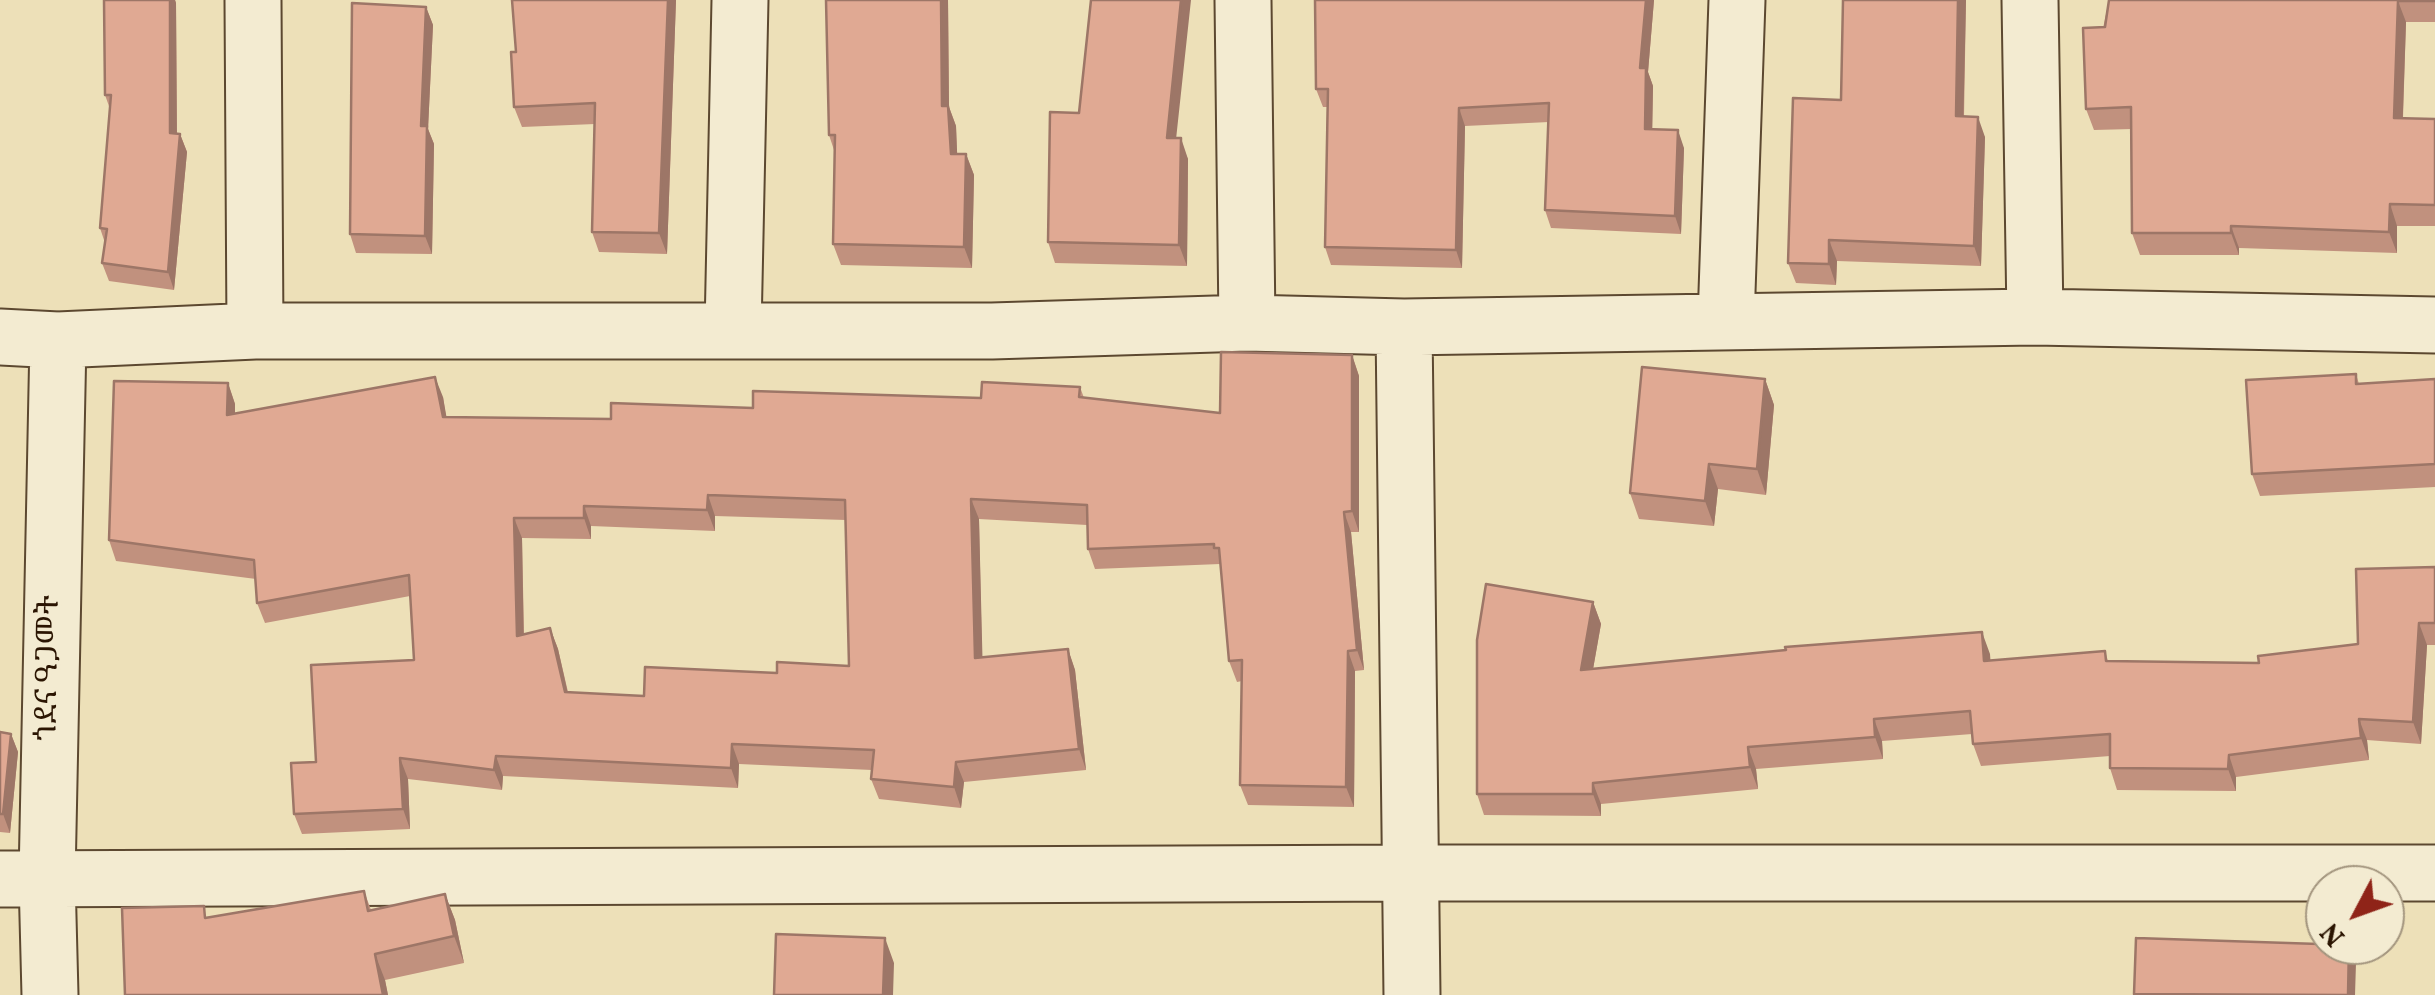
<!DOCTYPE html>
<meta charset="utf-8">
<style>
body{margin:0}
#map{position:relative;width:2435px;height:995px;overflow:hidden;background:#ede0b8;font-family:Vollkorn,serif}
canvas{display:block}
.north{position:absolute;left:2305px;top:865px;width:100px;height:100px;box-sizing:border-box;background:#f3ebd1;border:2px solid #a3957e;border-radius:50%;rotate:229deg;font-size:28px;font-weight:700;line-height:40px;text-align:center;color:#2b1502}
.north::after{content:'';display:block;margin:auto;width:35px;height:45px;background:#8f2418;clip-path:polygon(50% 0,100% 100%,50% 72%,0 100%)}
</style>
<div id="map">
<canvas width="2435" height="995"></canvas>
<div class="north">N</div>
</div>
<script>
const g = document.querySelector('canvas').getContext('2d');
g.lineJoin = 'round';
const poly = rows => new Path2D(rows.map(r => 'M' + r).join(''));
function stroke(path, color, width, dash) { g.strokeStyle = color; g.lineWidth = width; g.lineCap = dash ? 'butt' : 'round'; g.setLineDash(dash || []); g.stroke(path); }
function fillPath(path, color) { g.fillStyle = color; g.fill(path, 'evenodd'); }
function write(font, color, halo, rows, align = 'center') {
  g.font = font + ' Vollkorn,"Noto Serif Ethiopic",serif'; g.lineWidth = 8; g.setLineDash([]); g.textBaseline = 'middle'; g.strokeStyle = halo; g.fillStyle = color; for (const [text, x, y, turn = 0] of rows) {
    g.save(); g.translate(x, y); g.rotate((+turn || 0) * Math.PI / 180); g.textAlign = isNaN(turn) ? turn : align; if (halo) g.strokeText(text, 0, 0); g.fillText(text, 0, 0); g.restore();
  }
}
const minor = poly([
 [253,0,255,331],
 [1243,0,1247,323],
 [2030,0,2035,317],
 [1726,321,1737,0],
 [1404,327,1412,995],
 [733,330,740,0],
 [0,337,58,340,255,331,992,331,1247,323,1404,327,2035,317,2435,325],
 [0,879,1412,873,2435,873],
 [50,995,47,878,58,340]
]);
stroke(minor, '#5c4830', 59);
stroke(minor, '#f3ebd1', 55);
fillPath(poly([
 [104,0,175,0,176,3,177,134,180,134,187,152,174,290,109,281,102,263,105,243,100,228,110,109,105,95],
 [512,0,676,0,667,254,599,252,592,232,595,124,522,127,514,107,516,52],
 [826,0,948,0,949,107,956,126,957,154,966,154,974,175,972,268,841,265,833,244,835,153,829,135],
 [1315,0,1654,0,1648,72,1653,86,1652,129,1684,148,1681,234,1551,228,1545,210,1549,122,1465,126,1462,268,1331,265,1325,247,1327,107,1323,107,1316,89],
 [1843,0,1966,0,1964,117,1985,137,1981,266,1837,261,1836,285,1796,283,1788,263,1841,100],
 [2109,0,2435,0,2435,22,2406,22,2403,118,2435,119,2435,226,2397,226,2397,253,2239,248,2239,255,2140,255,2132,233,2132,129,2094,130,2086,109],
 [426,7,433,25,428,129,434,144,432,254,356,253,350,234],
 [1079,113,1177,138,1188,159,1187,266,1055,263,1048,242],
 [1352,355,1359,376,1359,532,1351,532,1364,670,1355,671,1354,807,1248,805,1240,785,1242,681,1237,682,1229,661,1220,564,1095,569,1088,549,1087,525,979,519,982,658,1068,649,1075,670,1086,770,964,782,961,808,879,799,871,779,872,770,739,764,738,788,503,776,502,790,408,779,410,829,302,834,294,814,316,762,414,660,410,596,265,623,257,603,256,579,116,561,109,540,228,383,235,404,235,414,443,397,446,417,611,419,753,408,981,398,1080,387,1084,398,1220,413],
 [715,516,846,520,849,666,777,673,644,696,568,692,558,649,550,628,524,634,522,538,591,539,591,526,715,531],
 [2356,374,2359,384,2435,379,2435,487,2260,496,2252,474],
 [1765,379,1774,405,1766,495,1718,489,1714,526,1639,519,1630,493],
 [2435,567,2435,645,2427,645,2421,744,2367,740,2369,760,2236,777,2236,791,2117,790,2110,768,2110,756,1981,766,1973,744,1972,734,1882,741,1883,759,1756,769,1758,789,1601,804,1601,816,1484,815,1477,794,1593,602,1601,624,1593,669,1990,654,1990,660,2105,651,2108,661,2259,663,2358,644],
 [0,732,11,734,18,752,10,833,0,832],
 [364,891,371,910,445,894,455,920,464,963,385,980,388,995,125,995]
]), '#c1917e');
fillPath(poly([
 [170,0,175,0,176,3,177,151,170,133],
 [668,0,676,0,667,254,659,233],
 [941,0,948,0,949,107,956,126,958,174,951,154,942,106],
 [1181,0,1191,0,1174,158,1167,138],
 [1646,0,1654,0,1648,72,1653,86,1652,147,1645,129,1640,68],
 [1958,0,1966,0,1963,137,1956,116],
 [2398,1,2406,22,2402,140,2394,118],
 [426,7,433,25,428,129,434,144,432,254,425,236,421,126],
 [1459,108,1465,126,1462,268,1456,250],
 [1978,117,1985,137,1981,266,1974,246],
 [1678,130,1684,148,1681,234,1675,216],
 [180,134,187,152,174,290,168,272],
 [1181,138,1188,159,1187,266,1179,245],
 [966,154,974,175,972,268,964,247],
 [2390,204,2397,226,2397,253,2389,232],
 [2231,226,2239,248,2239,255,2231,233],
 [1829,240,1837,261,1836,285,1829,264],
 [1352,355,1359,376,1359,532,1352,511],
 [435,377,443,397,450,437,443,417],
 [1765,379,1774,405,1766,495,1757,469],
 [228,383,235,404,235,436,227,415],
 [1709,464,1718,489,1714,526,1705,501],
 [708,495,715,516,715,531,707,510],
 [971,499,979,519,983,679,975,658],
 [584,506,591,526,591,539,584,518],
 [1344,512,1351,532,1364,670,1357,650],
 [514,518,522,538,524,656,517,636],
 [1593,602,1601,624,1589,692,1581,670],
 [2419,623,2427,645,2421,744,2413,722],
 [550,628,558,649,572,712,565,692],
 [1982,632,1990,654,1992,682,1984,661],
 [1068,649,1075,670,1086,770,1079,749],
 [1348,651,1355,671,1354,807,1346,787],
 [1874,719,1882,741,1883,759,1875,737],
 [2359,719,2367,740,2369,760,2361,738],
 [11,734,18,752,10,833,3,814],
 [732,744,739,764,738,788,731,768],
 [1748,747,1756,769,1758,789,1750,767],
 [2229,755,2236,777,2236,791,2228,769],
 [496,756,503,776,502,790,494,770],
 [400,758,408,779,410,829,403,809],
 [956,762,964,782,961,808,954,787],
 [1593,783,1601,804,1601,816,1593,794],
 [445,894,455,920,464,963,454,936],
 [885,938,894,963,893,995,883,995],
 [2349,945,2356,963,2355,995,2348,995],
 [375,954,385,980,388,995,383,995]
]), '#9d7667');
const building = poly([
 [104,0,170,0,170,133,180,134,168,272,102,263,107,229,100,228,111,95,105,95,104,0],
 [512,0,668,0,659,233,592,232,595,103,514,107,511,52,516,52,512,0],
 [826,0,941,0,942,106,948,106,951,154,966,154,964,247,833,244,835,135,829,135,826,0],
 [1091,0,1181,0,1167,138,1181,138,1179,245,1048,242,1050,112,1079,113,1091,0],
 [1315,0,1646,0,1640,68,1646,68,1645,129,1678,130,1675,216,1545,210,1549,103,1459,108,1456,250,1325,247,1328,89,1316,89,1315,0],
 [1843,0,1958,0,1956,116,1978,117,1974,246,1829,240,1829,264,1788,263,1793,98,1841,100,1843,0],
 [2109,0,2435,0,2435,1,2398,1,2394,118,2435,119,2435,205,2390,204,2389,232,2231,226,2231,233,2132,233,2131,107,2086,109,2083,28,2105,27,2109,0],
 [352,3,426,7,421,126,427,126,425,236,350,234,352,3],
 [1221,352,1352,355,1352,511,1344,512,1357,650,1348,651,1346,787,1240,785,1242,660,1229,661,1219,548,1214,548,1214,544,1088,549,1087,505,971,499,975,658,1068,649,1079,749,956,762,954,787,871,779,874,750,732,744,731,768,496,756,494,770,400,758,403,809,294,814,291,763,316,762,311,665,414,660,409,575,257,603,254,560,109,540,114,381,228,383,227,415,435,377,443,417,611,419,611,403,753,408,753,391,981,398,982,382,1080,387,1079,397,1220,413,1221,352],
 [708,495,845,500,849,666,777,662,777,673,645,667,644,696,565,692,550,628,517,636,514,518,584,518,584,506,707,510,708,495],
 [1642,367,1765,379,1757,469,1709,464,1705,501,1630,493,1642,367],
 [2356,374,2356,384,2435,379,2435,464,2252,474,2246,380,2356,374],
 [2435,567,2435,623,2419,623,2413,722,2359,719,2361,738,2229,755,2228,769,2110,768,2110,734,1973,744,1970,711,1874,719,1875,737,1748,747,1750,767,1593,783,1593,794,1477,794,1477,640,1486,584,1593,602,1581,670,1786,650,1785,647,1982,632,1984,661,2105,651,2106,661,2259,663,2258,656,2358,644,2356,569,2435,567],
 [0,732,11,734,3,814,0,814,0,732],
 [364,891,368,911,445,894,454,936,375,954,383,995,125,995,122,908,204,906,205,918,364,891],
 [776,934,885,938,883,995,774,995,776,934],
 [2136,938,2349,945,2348,995,2134,994,2136,938]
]);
fillPath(building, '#e0a993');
stroke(building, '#9d7667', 2.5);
write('30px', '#2b1502', '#f3ebd1', [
 ["ጎደና ዓጋመት",51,668,-89]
]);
</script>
